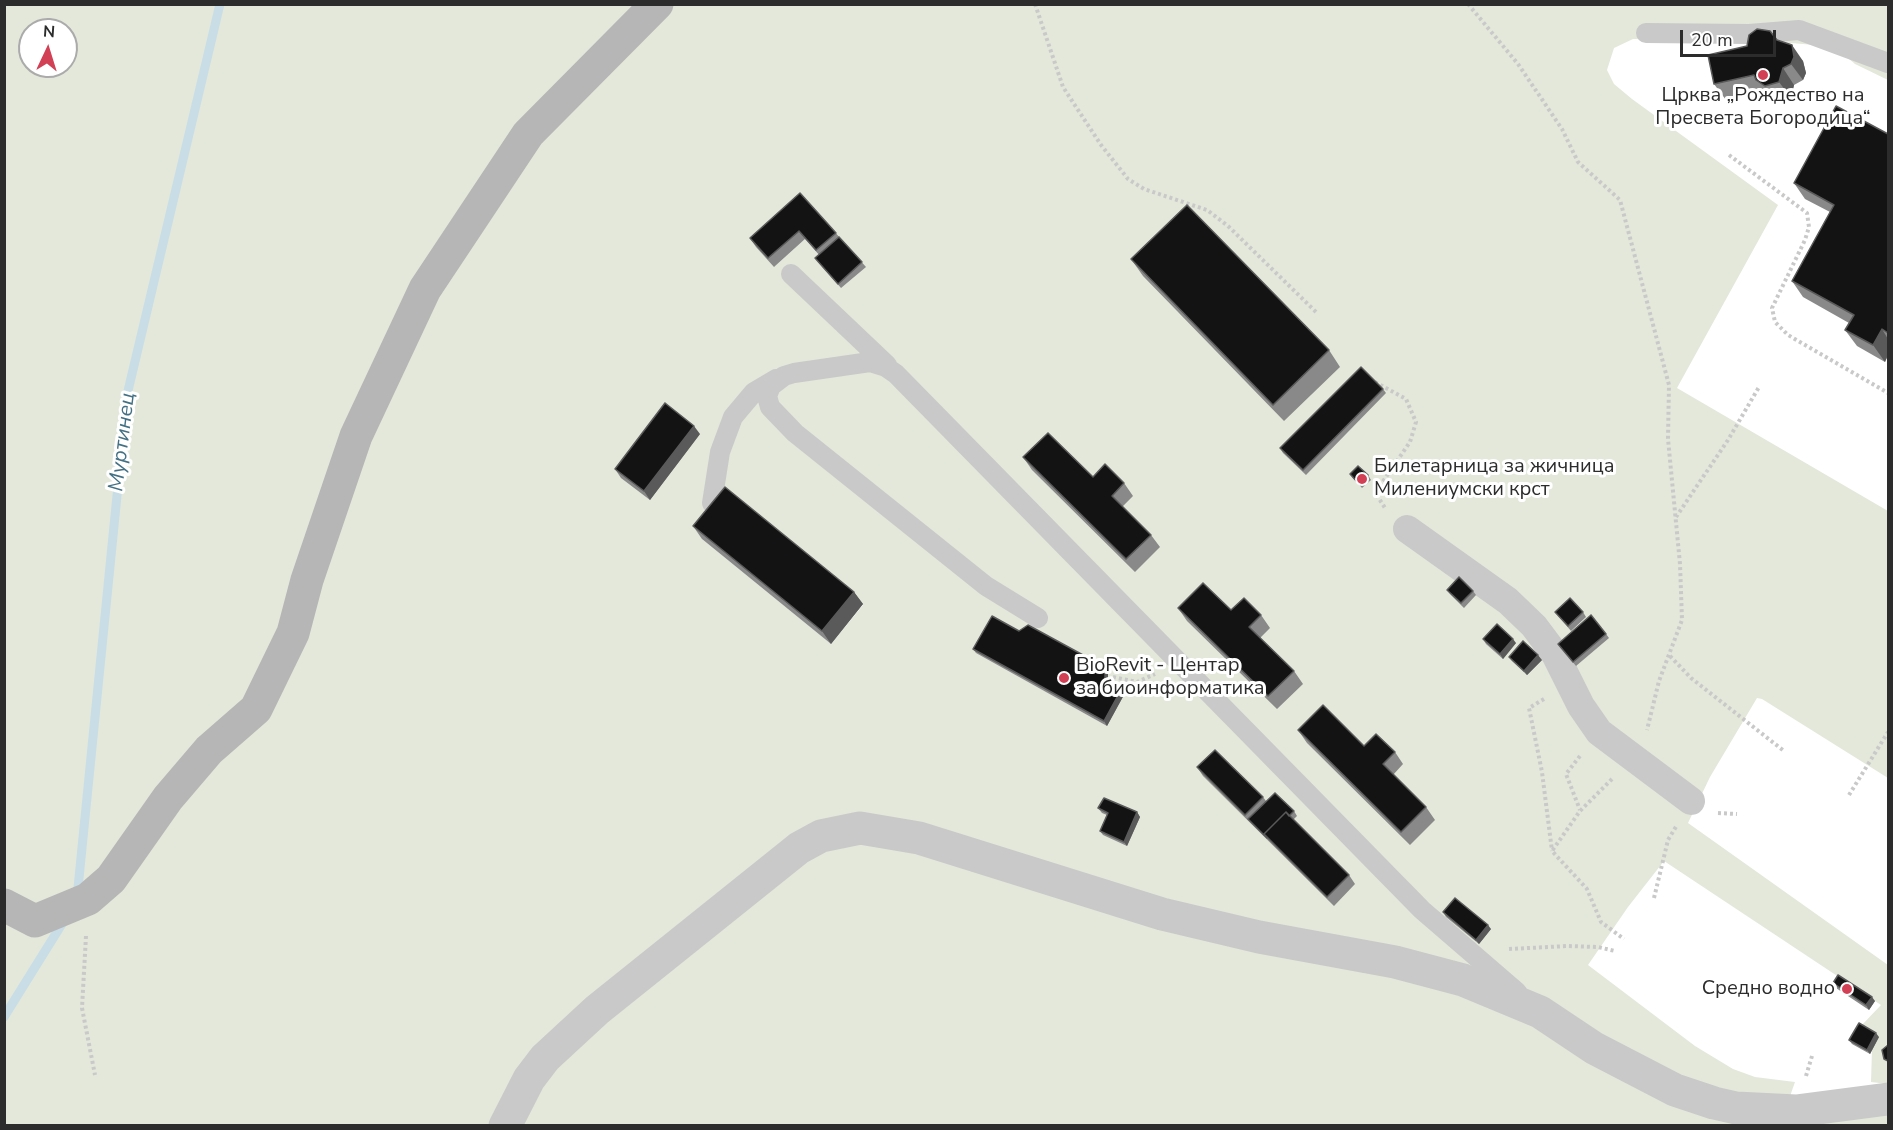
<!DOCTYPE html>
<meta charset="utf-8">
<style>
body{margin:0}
#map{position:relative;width:1893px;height:1130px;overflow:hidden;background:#fff;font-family:"Nunito Sans",sans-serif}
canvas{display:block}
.frame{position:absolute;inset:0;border:6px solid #2c2c2c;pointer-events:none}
.north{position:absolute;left:18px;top:18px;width:60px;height:60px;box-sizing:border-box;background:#fff;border:2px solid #ababab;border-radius:50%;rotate:4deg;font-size:16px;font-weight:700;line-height:24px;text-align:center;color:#2c2c2c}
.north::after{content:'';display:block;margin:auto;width:21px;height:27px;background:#d14055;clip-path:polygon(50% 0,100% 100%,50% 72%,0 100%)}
.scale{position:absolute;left:1680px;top:30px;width:96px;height:27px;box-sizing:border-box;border:3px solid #2c2c2c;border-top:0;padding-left:8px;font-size:18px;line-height:21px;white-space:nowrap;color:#2c2c2c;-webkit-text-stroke:4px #fff;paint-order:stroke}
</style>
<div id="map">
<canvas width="1893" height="1130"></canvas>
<div class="frame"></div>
<div class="north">N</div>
<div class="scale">20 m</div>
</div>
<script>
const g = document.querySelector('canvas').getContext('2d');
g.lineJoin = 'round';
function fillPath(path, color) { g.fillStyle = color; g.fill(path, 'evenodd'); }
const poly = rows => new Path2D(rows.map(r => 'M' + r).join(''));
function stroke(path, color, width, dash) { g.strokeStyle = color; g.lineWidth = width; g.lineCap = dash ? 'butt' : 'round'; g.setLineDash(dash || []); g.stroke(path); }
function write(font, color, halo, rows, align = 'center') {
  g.font = font + ' "Nunito Sans",sans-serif'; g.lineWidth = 6; g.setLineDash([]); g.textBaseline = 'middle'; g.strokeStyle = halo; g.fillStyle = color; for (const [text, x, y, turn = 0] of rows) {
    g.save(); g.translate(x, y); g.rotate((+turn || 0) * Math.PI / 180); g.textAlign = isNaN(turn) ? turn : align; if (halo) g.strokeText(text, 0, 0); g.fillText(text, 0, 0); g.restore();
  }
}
fillPath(poly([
 [5,5,1888,5,1888,80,1855,64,1842,53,1815,45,1766,41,1633,39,1614,48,1607,70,1614,84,1632,99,1778,205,1677,388,1888,511,1888,778,1762,699,1757,698,1710,777,1688,823,1888,965,1888,1084,1871,1082,1872,1049,1861,1026,1881,1005,1664,861,1628,907,1588,965,1695,1046,1733,1069,1755,1077,1795,1082,1789,1099,1888,1109,1888,1125,5,1126],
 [30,30,66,30,66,66,30,66],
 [807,202,841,288,822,259,805,239,774,267],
 [702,539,863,604,863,605,831,644],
 [1022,636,1107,726,977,653]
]), '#e3e8da');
stroke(poly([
 [78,888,127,395,220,4],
 [4,1017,65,919]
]), '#c8dde6', 9);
stroke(poly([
 [1035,4,1063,87,1101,145,1128,179,1144,189,1207,210,1228,226,1316,312],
 [1468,4,1518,64,1562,129,1578,162,1620,200,1669,385,1668,439,1680,564,1682,620,1659,681,1647,730],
 [1729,155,1807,213,1809,227,1805,240,1772,308,1775,322,1788,335,1888,393],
 [1375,382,1406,399,1416,422,1410,442,1377,490,1378,497,1385,508],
 [1676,517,1728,440,1759,387],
 [1670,656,1691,678,1784,751],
 [1113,677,1137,682,1155,674],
 [1544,699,1529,708,1542,772,1552,851],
 [1580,756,1566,774,1580,810],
 [1612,779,1580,811,1552,851,1587,889,1601,922,1624,939],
 [1849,795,1888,732],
 [1718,813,1737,814],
 [1654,898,1668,840,1677,825],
 [86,936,82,1008,95,1075],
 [1509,949,1568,946,1598,947,1615,951],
 [1806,1076,1812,1056]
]), '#c9c9c9', 4, [3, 3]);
stroke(poly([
 [1646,33,1749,34,1799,30,1888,63],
 [791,274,887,365],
 [712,503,720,452,733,417,754,392,776,379],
 [1038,618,986,586,795,433,770,407,767,396,771,386,784,376,794,373,870,362,886,367,896,374,1422,910,1517,992]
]), '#c9c9c9', 20);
stroke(poly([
 [1407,529,1508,601,1534,626,1555,654,1581,706,1599,732,1691,801]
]), '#c9c9c9', 28);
stroke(poly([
 [505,1126,529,1079,545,1058,597,1010,799,848,821,836,860,828,919,838,1162,914,1259,937,1395,962,1463,980,1540,1012,1594,1048,1675,1090,1714,1103,1736,1108,1796,1111,1888,1099]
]), '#c9c9c9', 33);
stroke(poly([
 [4,905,35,921,88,899,111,879,168,798,209,750,256,709,293,633,307,580,356,436,425,289,528,134,657,4]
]), '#b6b6b6', 33);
fillPath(poly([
 [1777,40,1803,61,1806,73,1803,80,1794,85,1791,98,1776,103,1767,97,1764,92,1726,100,1714,84,1747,46],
 [1888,134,1888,355,1885,362,1857,346,1845,330,1849,323,1803,297,1792,281,1830,212,1805,199,1794,183],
 [800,193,866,267,841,288,819,263,815,258,819,255,805,239,774,267,756,247,750,238],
 [1131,259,1329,350,1340,367,1284,421,1143,276],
 [1383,389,1386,393,1306,475,1283,453,1280,448],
 [700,434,650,500,621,478,615,469],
 [1023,457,1093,477,1124,483,1133,496,1122,507,1151,535,1160,547,1135,572,1032,470],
 [1350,474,1368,475,1371,480,1362,488],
 [693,526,854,592,863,604,831,644,702,539],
 [1447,590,1473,591,1476,595,1464,608,1450,594],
 [1178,608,1231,610,1261,615,1270,628,1260,638,1294,671,1303,684,1277,709,1187,621],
 [1555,612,1583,612,1586,617,1571,631],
 [1019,631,1108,672,1108,681,1122,688,1125,693,1107,726,976,653,973,649],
 [1606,634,1609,638,1576,666,1558,644],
 [1483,639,1516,643,1503,659,1486,644],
 [1509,657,1542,660,1527,675,1512,661],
 [1298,730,1364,746,1395,752,1403,764,1393,775,1426,807,1435,820,1410,845,1307,743],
 [1197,767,1263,797,1266,801,1294,811,1297,816,1293,820,1349,875,1355,884,1334,906,1203,776],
 [1098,808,1137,812,1140,817,1127,846,1103,835,1100,831,1107,815,1102,813],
 [1443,912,1491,929,1479,944,1446,917],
 [1833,983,1875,1001,1869,1010,1836,988],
 [1879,1037,1870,1054,1852,1044,1849,1040]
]), '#898989');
fillPath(poly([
 [1792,45,1803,61,1806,73,1803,80,1791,64],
 [1783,68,1794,85,1791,98,1779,82],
 [1882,329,1888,339,1888,355,1885,362,1873,345],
 [694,426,700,434,650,500,644,491],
 [854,592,863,604,831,644,822,631],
 [1513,639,1516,643,1503,659,1500,654],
 [1538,655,1542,660,1527,675,1524,671],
 [1105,667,1108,672,1108,683,1105,679],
 [1122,688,1125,693,1107,726,1104,721],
 [1137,812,1140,817,1127,846,1124,842],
 [1488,925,1491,929,1479,944,1476,940],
 [1872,997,1875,1001,1869,1010,1866,1005],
 [1876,1033,1879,1037,1870,1054,1867,1050]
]), '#5a5a5a');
const building = poly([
 [1757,29,1770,31,1777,40,1792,45,1794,57,1791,64,1783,68,1779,82,1765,86,1756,80,1754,75,1714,84,1708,55,1747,46,1749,35,1757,29],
 [1836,106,1888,134,1888,333,1882,329,1873,345,1845,330,1854,315,1792,281,1834,205,1794,183,1836,106],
 [800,193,836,233,816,250,799,231,768,258,750,238,800,193],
 [1187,205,1329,350,1273,405,1131,259,1187,205],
 [839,237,862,262,838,284,815,258,839,237],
 [1361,367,1383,389,1303,470,1280,448,1361,367],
 [665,403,694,426,644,491,615,469,665,403],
 [1048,433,1093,477,1105,464,1124,483,1112,496,1151,535,1126,559,1023,457,1048,433],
 [1358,466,1368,475,1359,484,1350,474,1358,466],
 [725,487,854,592,822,631,693,526,725,487],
 [1459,577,1473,591,1461,603,1447,590,1459,577],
 [1203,583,1231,610,1244,598,1261,615,1249,627,1294,671,1268,696,1178,608,1203,583],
 [1570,598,1583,612,1568,626,1555,612,1570,598],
 [1591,615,1606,634,1573,662,1558,644,1591,615],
 [992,616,1019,631,1028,625,1105,667,1105,679,1122,688,1104,721,973,649,992,616],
 [1497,624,1513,639,1500,654,1483,639,1497,624],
 [1523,641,1538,655,1524,671,1509,657,1523,641],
 [1323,705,1364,746,1376,734,1395,752,1383,764,1426,807,1401,832,1298,730,1323,705],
 [1215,750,1263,797,1245,815,1197,767,1215,750],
 [1275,793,1294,811,1289,816,1286,812,1264,834,1267,838,1248,819,1275,793],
 [1104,798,1137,812,1124,842,1100,831,1108,813,1098,808,1104,798],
 [1286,812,1349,875,1327,897,1264,834,1286,812],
 [1455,898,1488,925,1476,940,1443,912,1455,898],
 [1838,975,1872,997,1866,1005,1833,983,1838,975],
 [1859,1023,1876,1033,1867,1050,1849,1040,1859,1023],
 [1888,1045,1888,1061,1884,1059,1882,1050,1888,1045]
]);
fillPath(building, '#131313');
stroke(building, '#5a5a5a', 1.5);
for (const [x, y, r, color] of [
 [1763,75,6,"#d14055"],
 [1362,479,6,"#d14055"],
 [1064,678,6,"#d14055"],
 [1847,989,6,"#d14055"]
]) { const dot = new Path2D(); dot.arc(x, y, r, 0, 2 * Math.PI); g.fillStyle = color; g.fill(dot); stroke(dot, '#fff', 2); }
write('20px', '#2c2c2c', '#fff', [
 ["Црква „Рождество на",1763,96,"center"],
 ["Пресвета Богородица“",1763,119,"center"],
 ["Билетарница за жичница",1374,467],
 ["Милениумски крст",1374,490],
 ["BioRevit - Центар",1076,666],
 ["за биоинформатика",1076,689],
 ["Средно водно",1835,989,"right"]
], 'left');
write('italic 21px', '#437084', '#fff', [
 ["Муртинец",123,442,-83]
]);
</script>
